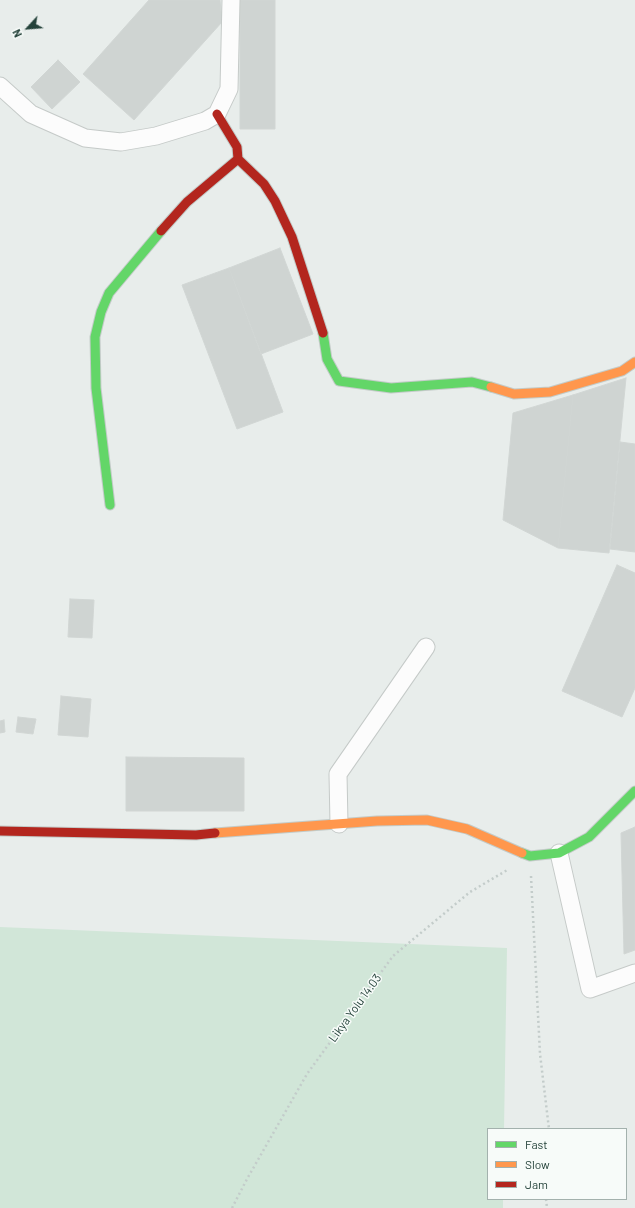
<!DOCTYPE html>
<style>
body{margin:0}
#map{position:relative;width:635px;height:1208px;overflow:hidden;background:#e8edeb;font-family:Barlow,sans-serif}
canvas{display:block}
.legend{position:absolute;left:487px;top:1128px;width:140px;height:72px;box-sizing:border-box;background:#f7fbf9;border:1px solid #a3b1ad;margin:0;padding:5px 7px;list-style:none;font-size:12px;color:#24423a}
.legend li{display:flex;align-items:center;gap:8px;height:20px}
.legend b{width:20px;border:1px solid #a3b1ad}
.north{position:absolute;left:8px;top:8px;width:40px;height:40px;-webkit-text-stroke:3px #f7fbf9;paint-order:stroke;rotate:244deg;font-size:11px;font-weight:700;line-height:16px;text-align:center;color:#24423a}
.north::after{content:'';display:block;margin:auto;width:14px;height:18px;background:#24423a;clip-path:polygon(50% 0,100% 100%,50% 72%,0 100%)}
</style>
<div id="map">
<canvas width="635" height="1208"></canvas>
<ul class="legend">
<li><b style="height:5px;background:#63d668"></b>Fast</li>
<li><b style="height:5px;background:#ff974d"></b>Slow</li>
<li><b style="height:5px;background:#b3261e"></b>Jam</li>
</ul>
<div class="north">N</div>
</div>
<script>
const g = document.querySelector('canvas').getContext('2d');
g.lineJoin = 'round';
function fillPath(path, color) { g.fillStyle = color; g.fill(path, 'evenodd'); }
const poly = rows => new Path2D(rows.map(r => 'M' + r).join(''));
function stroke(path, color, width, dash) { g.strokeStyle = color; g.lineWidth = width; g.lineCap = dash ? 'butt' : 'round'; g.setLineDash(dash || []); g.stroke(path); }
function write(font, color, halo, rows, align = 'center') {
  g.font = font + ' Barlow,sans-serif'; g.lineWidth = 3; g.setLineDash([]); g.textBaseline = 'middle'; g.strokeStyle = halo; g.fillStyle = color; for (const [text, x, y, turn = 0] of rows) {
    g.save(); g.translate(x, y); g.rotate((+turn || 0) * Math.PI / 180); g.textAlign = isNaN(turn) ? turn : align; if (halo) g.strokeText(text, 0, 0); g.fillText(text, 0, 0); g.restore();
  }
}
fillPath(poly([
 [0,927,507,948,504,1129,488,1129,488,1199,503,1199,503,1208,0,1208]
]), '#d1e6d8');
const building = poly([
 [149,0,220,0,222,22,134,120,83,74,149,0],
 [240,0,275,0,275,129,240,129,240,0],
 [58,60,80,82,52,109,31,87,58,60],
 [280,248,313,334,261,354,229,268,280,248],
 [229,268,283,412,237,429,182,285,229,268],
 [626,378,609,553,558,548,573,395,626,378],
 [573,395,558,548,503,520,513,413,573,395],
 [620,442,635,444,635,552,610,549,620,442],
 [617,565,635,573,635,688,622,717,562,691,617,565],
 [70,599,94,600,92,638,68,637,70,599],
 [61,696,91,699,88,737,58,735,61,696],
 [18,717,36,719,33,734,16,732,18,717],
 [4,720,5,732,0,733,0,721,4,720],
 [126,757,244,758,244,811,126,811,126,757],
 [635,827,635,950,624,954,621,833,635,827]
]);
fillPath(building, '#cfd4d2');
stroke(building, '#d1d6d4', 1);
const street = poly([
 [0,86,31,114,85,138,121,142,156,136,205,121,217,114,229,89,231,0],
 [339,824,338,774,426,647],
 [559,853,590,989,635,973]
]);
const fast = poly([
 [323,333,327,359,339,381,391,388,472,382,491,387],
 [110,505,96,388,95,337,101,312,109,293,161,231],
 [522,853,530,856,559,853,589,837,635,791]
]);
const slow = poly([
 [491,387,514,394,550,392,622,371,635,362],
 [215,833,377,821,427,820,467,829,522,853]
]);
const jam = poly([
 [217,114,237,147,238,159,264,184,275,201,292,237,323,333],
 [161,231,187,202,238,159],
 [0,831,196,835,215,833]
]);
stroke(street, '#c5cac8', 19);
stroke(fast, '#c3cbc8', 11);
stroke(slow, '#c3cbc8', 11);
stroke(jam, '#c3cbc8', 11);
stroke(poly([
 [531,876,540,1054,549,1129],
 [546,1199,547,1208],
 [232,1208,247,1179,307,1074,393,956,470,892,509,869]
]), '#c3ccca', 2.5, [2, 3]);
stroke(street, '#fcfcfc', 17);
stroke(fast, '#63d668', 9);
stroke(slow, '#ff974d', 9);
stroke(jam, '#b3261e', 9);
write('12px', '#24423a', '#f7fbf9', [
 ["Likya Yolu 14.03",355,1008,-54]
]);
</script>
